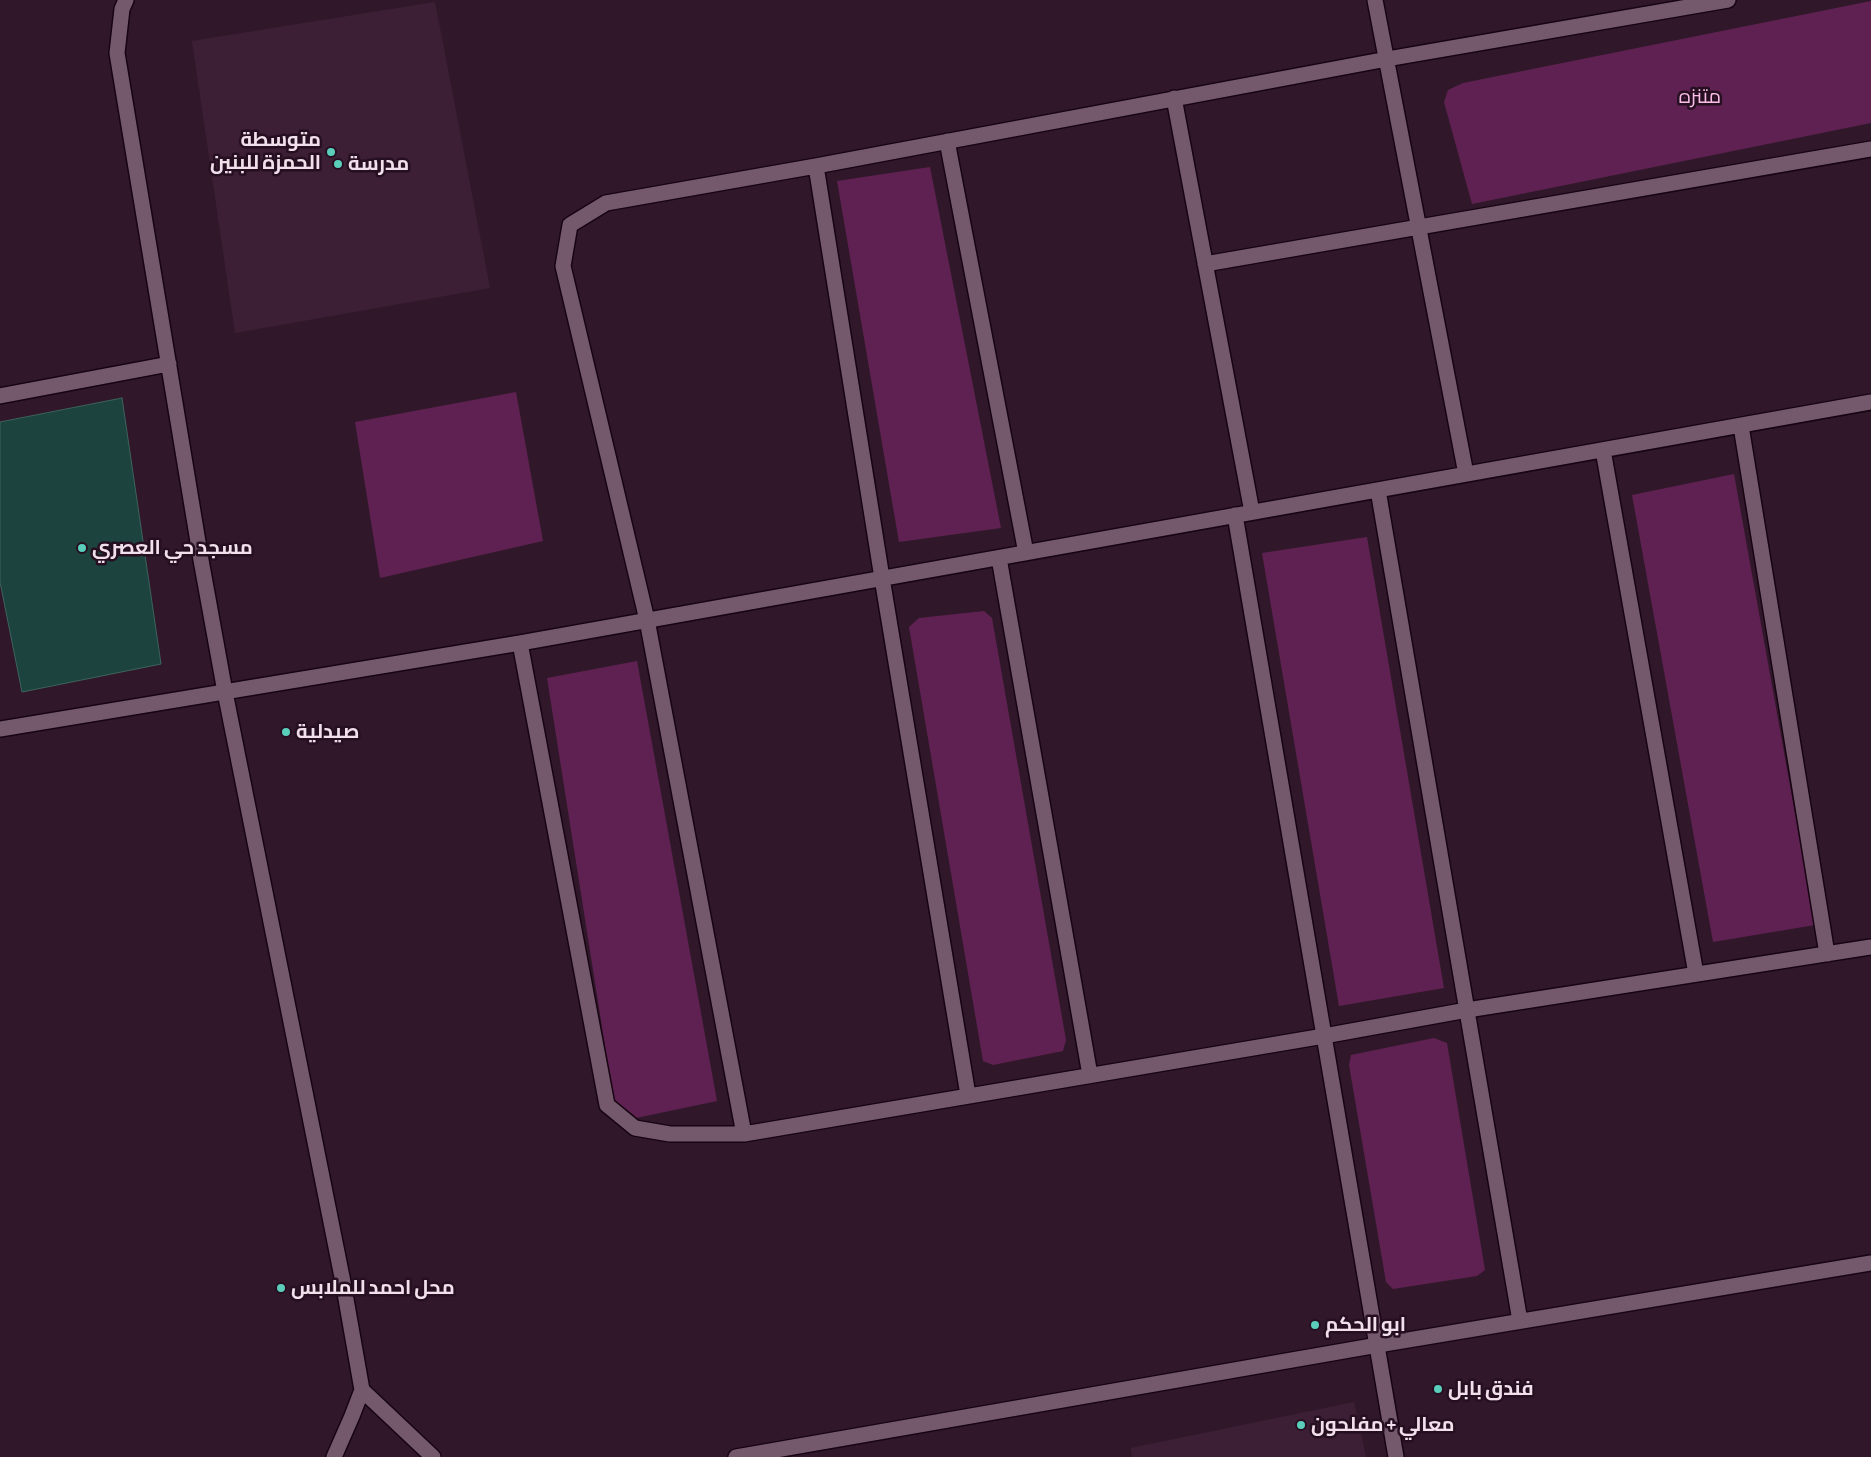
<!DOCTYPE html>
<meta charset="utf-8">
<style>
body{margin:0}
canvas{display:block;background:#30182a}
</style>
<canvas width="1871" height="1457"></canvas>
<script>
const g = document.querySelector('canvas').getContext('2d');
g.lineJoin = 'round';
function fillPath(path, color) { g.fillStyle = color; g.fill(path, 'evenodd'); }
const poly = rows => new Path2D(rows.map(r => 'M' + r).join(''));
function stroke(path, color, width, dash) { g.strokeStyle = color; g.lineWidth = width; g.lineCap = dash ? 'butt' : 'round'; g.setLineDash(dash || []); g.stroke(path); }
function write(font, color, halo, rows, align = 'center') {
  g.font = font + ' "Alegreya Sans",Cairo,sans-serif'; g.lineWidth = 5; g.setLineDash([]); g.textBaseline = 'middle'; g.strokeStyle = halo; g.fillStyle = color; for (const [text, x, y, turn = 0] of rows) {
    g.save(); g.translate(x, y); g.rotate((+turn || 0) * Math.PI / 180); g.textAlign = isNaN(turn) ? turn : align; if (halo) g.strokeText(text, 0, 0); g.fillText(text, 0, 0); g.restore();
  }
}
fillPath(poly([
 [435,2,490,288,235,333,192,41],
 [1354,1402,1366,1457,1132,1457,1131,1448]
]), '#3c1f35');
fillPath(poly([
 [1871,1,1871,123,1472,204,1444,102,1448,90,1463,83],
 [930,167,1001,528,899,542,837,181],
 [516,392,543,541,380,578,355,422],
 [1734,474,1815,925,1713,942,1632,495],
 [1367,537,1444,988,1339,1006,1262,553],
 [984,611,992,618,1066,1040,1063,1051,993,1065,983,1061,909,627,919,618],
 [637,661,717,1101,617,1122,547,678],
 [1434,1038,1447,1043,1485,1270,1477,1276,1393,1289,1386,1282,1349,1065,1351,1055]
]), '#5f2151');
const building = poly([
 [122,398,161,664,22,692,0,582,0,422,122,398]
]);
fillPath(building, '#1c433d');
stroke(building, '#3c635c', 1);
const minor = poly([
 [126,0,122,9,117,53,201,560,225,692,343,1282,362,1390,433,1457],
 [1375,0,1466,474],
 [1174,98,1252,512],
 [947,141,1026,553],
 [816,166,882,578,968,1095],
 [1205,264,1871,149],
 [0,396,169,364],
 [1741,426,1827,954],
 [1603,450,1696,974],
 [1378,490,1520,1321],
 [1235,515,1396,1457],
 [999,558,1090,1075],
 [520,643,607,1105,635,1128,670,1134,744,1134,1324,1036,1467,1010,1871,947],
 [0,729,520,643,1871,402],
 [744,1134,647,620,563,266,570,225,606,203,816,166,1387,59,1728,0],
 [334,1457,352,1416,362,1390],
 [736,1457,1378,1345,1871,1263]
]);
stroke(minor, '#170412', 18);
stroke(minor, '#74596c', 15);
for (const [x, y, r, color] of [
 [331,152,5,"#5bcebb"],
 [338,164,5,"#5bcebb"],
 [82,548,5,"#5bcebb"],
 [286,732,5,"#5bcebb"],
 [281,1288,5,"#5bcebb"],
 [1315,1325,5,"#5bcebb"],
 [1438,1389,5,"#5bcebb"],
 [1301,1425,5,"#5bcebb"]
]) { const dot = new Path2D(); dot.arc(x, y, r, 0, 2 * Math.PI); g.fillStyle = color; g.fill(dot); stroke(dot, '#250f20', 2); }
write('20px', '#fabee9', '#250f20', [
 ["متنزه",1700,97]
]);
write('bold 20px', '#f1e0eb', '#250f20', [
 ["متوسطة",321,140,"right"],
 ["الحمزة للبنين",321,163,"right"],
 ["مدرسة",348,164],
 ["مسجد حي العصري",92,548],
 ["صيدلية",296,732],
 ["محل احمد للملابس",291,1288],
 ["ابو الحكم",1325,1325],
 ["فندق بابل",1448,1389],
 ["معالي + مفلحون",1311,1425]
], 'left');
</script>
